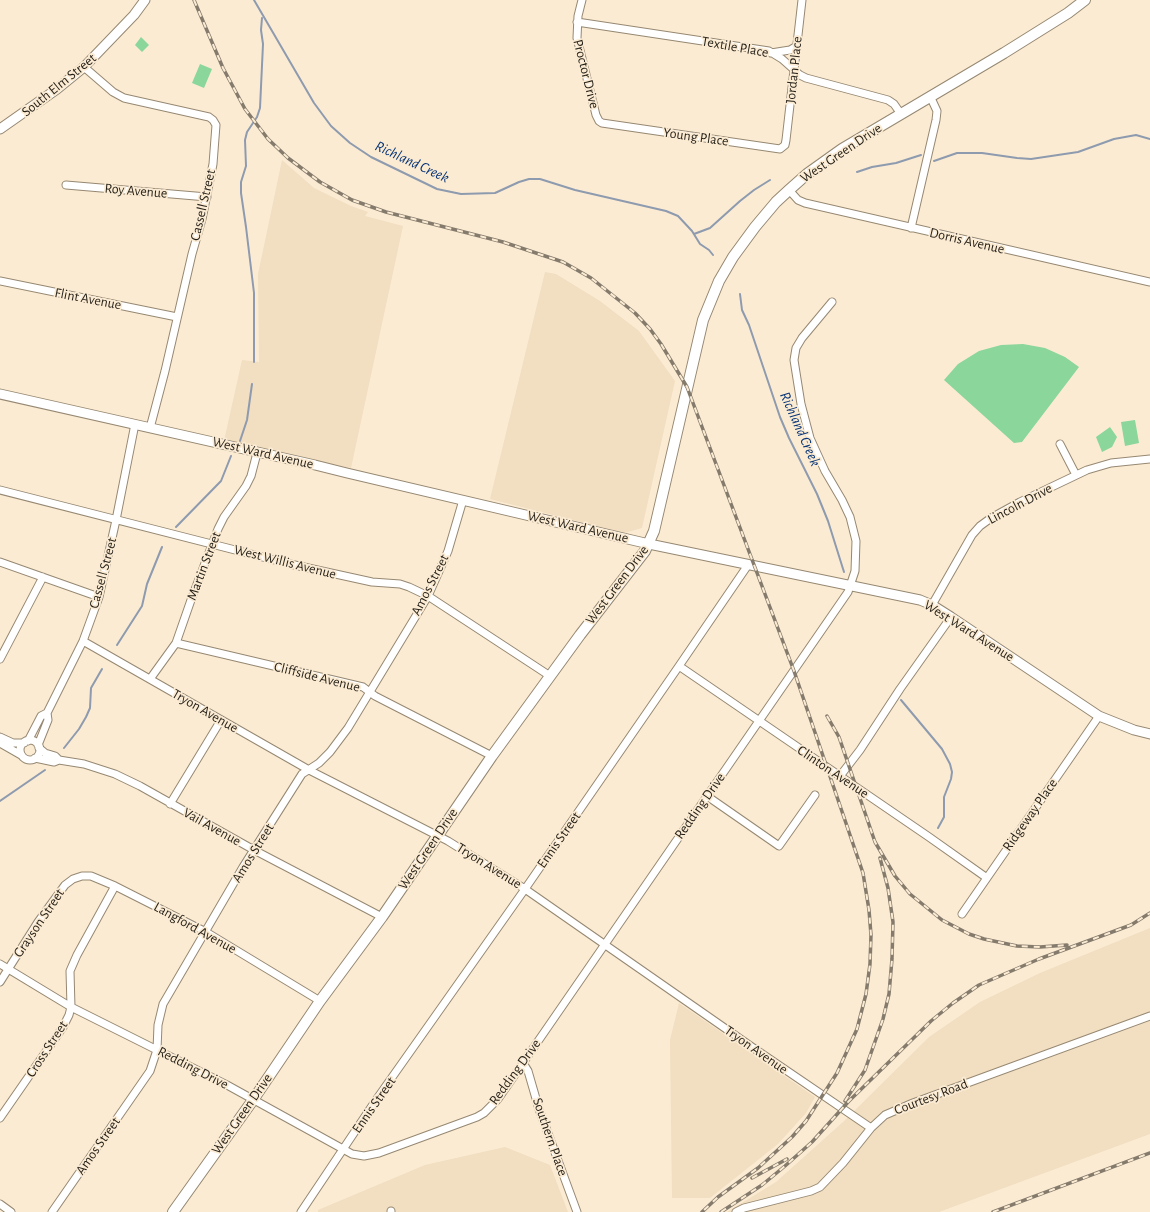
<!DOCTYPE html>
<style>
body{margin:0}
canvas{display:block;background:#fbebd3}
</style>
<canvas width="1150" height="1212"></canvas>
<script>
const g = document.querySelector('canvas').getContext('2d');
g.lineJoin = 'round';
function fillPath(path, color) { g.fillStyle = color; g.fill(path, 'evenodd'); }
const poly = rows => new Path2D(rows.map(r => 'M' + r).join(''));
function stroke(path, color, width, dash) { g.strokeStyle = color; g.lineWidth = width; g.lineCap = dash ? 'butt' : 'round'; g.setLineDash(dash || []); g.stroke(path); }
function write(font, color, halo, rows, align = 'center') {
  g.font = font + ' "Alegreya Sans",sans-serif'; g.lineWidth = 3.5; g.setLineDash([]); g.textBaseline = 'middle'; g.strokeStyle = halo; g.fillStyle = color; for (const [text, x, y, turn = 0] of rows) {
    g.save(); g.translate(x, y); g.rotate((+turn || 0) * Math.PI / 180); g.textAlign = isNaN(turn) ? turn : align; if (halo) g.strokeText(text, 0, 0); g.fillText(text, 0, 0); g.restore();
  }
}
fillPath(poly([
 [282,160,314,188,351,206,368,212,365,216,403,226,351,468,224,441,242,360,259,362,258,274],
 [545,272,556,274,600,301,639,331,675,381,642,528,624,533,490,499],
 [1150,928,1150,1134,939,1212,727,1212,776,1182,843,1122,929,1037,980,1002,1040,973],
 [679,1003,815,1097,806,1113,778,1144,710,1198,672,1198,670,1040],
 [505,1147,550,1165,568,1212,318,1212,318,1210,425,1165]
]), '#f2dec0');
fillPath(poly([
 [141,37,149,45,142,52,135,45],
 [200,64,212,69,204,88,192,83],
 [1023,344,1045,348,1065,357,1079,367,1022,442,1014,443,944,380,958,364,979,351,1001,345],
 [1135,420,1139,443,1125,446,1121,422],
 [1110,427,1117,437,1112,447,1102,452,1096,437]
]), '#8ad69b');
stroke(poly([
 [254,0,314,103,331,126,350,143,371,157,437,189,461,194,495,193,519,182,529,179,540,179,575,190,666,211,678,216,692,231,700,244,709,250,713,255],
 [934,161,957,153,982,153,1017,158,1031,159,1078,152,1114,139,1136,135,1150,139],
 [857,172,872,167,896,163,921,155],
 [694,234,710,228,740,201,754,190,770,180],
 [740,294,742,310,749,325,780,417,789,438,817,494,828,521,844,572],
 [254,362,254,293,246,227,241,193,241,182,246,166,245,140,247,132,257,117,260,108,263,44,261,30,262,18],
 [240,441,247,420,252,384],
 [176,527,221,481,231,456],
 [117,645,142,606,147,584,162,547],
 [901,700,942,749,950,764,952,772,951,779,944,797,944,817,938,828],
 [64,748,79,729,86,717,90,708,91,688,102,669],
 [0,801,45,770]
]), '#8e9baf', 2);
const minor = poly([
 [582,0,578,16,577,38,596,115,599,121,602,123,780,149,785,145,786,140,802,0],
 [577,22,769,51,782,59,800,75,806,78,888,100,894,104,901,114],
 [771,53,790,50,797,46],
 [84,67,113,92,124,98,209,117,213,120,216,125,213,164,202,219,192,254,165,371,150,428],
 [66,185,207,197],
 [789,190,798,200,805,203,1150,282],
 [911,228,936,120,937,111,930,96],
 [0,281,177,317],
 [1060,444,1076,475],
 [0,490,290,564,372,582,400,584,409,587,428,596,550,676],
 [0,562,99,597],
 [932,605,972,535,980,526,991,518,1020,502,1087,470,1111,463,1150,459],
 [83,641,309,770,448,841,525,889,752,1047,871,1128],
 [176,643,363,687,375,696,492,756],
 [0,659,43,577],
 [679,666,929,837,987,878],
 [150,679,176,643,191,600,218,529,224,517,246,486,251,476,257,453],
 [0,737,13,743,24,743],
 '20 750a10 10 0 1 1 20 0a10 10 0 1 1-20 0Z',
 [28,741,41,716,47,713,83,641,99,597,116,520,135,424],
 [0,743,21,755],
 [38,745,48,720,47,713],
 [39,748,45,753,55,756,59,760],
 [35,758,54,762,59,760,84,764,115,774,140,786,254,850,382,917],
 [840,776,860,750,900,689,951,617],
 [707,796,779,846,815,795],
 [170,804,221,720],
 [962,914,1099,716],
 [0,964,71,1007,227,1085,352,1154,364,1156,379,1153,477,1117,484,1113,498,1099,523,1063,848,592,855,571,856,541,850,517,842,500,825,471,810,438,801,404,794,360,796,348,802,338,832,302],
 [0,982,38,922,65,885,73,879,82,876,91,876,115,886,206,932,320,1001],
 [523,1063,528,1071,539,1109,577,1212],
 [0,1118,63,1027,69,1015,71,1007,70,971,77,955,115,886],
 [0,1204,11,1212],
 [391,1211,391,1212],
 [52,1212,150,1071,157,1050,158,1025,163,1004,243,867,302,774,319,763,330,752,348,728,428,596,448,551,463,500],
 [301,1212,376,1100,525,889,679,666,748,565],
 [736,1212,744,1208,811,1191,820,1187,843,1163,871,1128,885,1115,913,1103,1150,1016]
]);
const tertiary = poly([
 [0,129,57,89,84,67,134,15,145,0],
 [0,394,315,465,347,473,649,544,920,600,932,605,951,617,1099,716,1134,730,1150,734]
]);
const secondary = poly([
 [173,1212,253,1100,320,1001,382,917,492,756,580,635,645,551,654,531,703,320,719,281,733,257,755,227,776,202,789,190,807,174,842,149,1004,53,1068,13,1085,0]
]);
stroke(minor, '#968872', 9);
stroke(tertiary, '#968872', 11);
stroke(secondary, '#968872', 12);
stroke(minor, '#fff', 7);
stroke(tertiary, '#fff', 9);
stroke(secondary, '#fff', 10);
const rail = poly([
 [194,0,223,68,245,109,268,139,288,158,320,182,352,200,386,212,503,242,563,262,591,278,635,313,650,329,661,344,687,387,794,671,863,873,869,910,871,935,870,964,866,994,857,1029,837,1073,806,1121,792,1137,758,1168,718,1197,702,1212],
 [827,716,839,737,875,842,895,876,910,894,942,920,969,934,984,939,1017,946,1040,947,1067,945],
 [845,1101,865,1070,883,1019,889,994,892,959,893,922,888,888,880,858],
 [752,1178,787,1159],
 [721,1212,762,1185,785,1166,812,1142,849,1101,931,1021,953,1003,979,985,1039,959,1131,925,1150,913],
 [993,1212,1150,1153]
]);
stroke(rail, '#857b6c', 3.5);
stroke(rail, '#fbebd3', 2, [6]);
write('14px', '#241f16', '#fbebd3', [
 ["Textile Place",735,47,10],
 ["Jordan Place",794,70,-84],
 ["Proctor Drive",586,74,76],
 ["South Elm Street",59,85,-39],
 ["Young Place",696,137,8],
 ["West Green Drive",841,153,-34],
 ["Roy Avenue",136,191,5],
 ["Cassell Street",203,205,-77],
 ["Dorris Avenue",967,241,13],
 ["Flint Avenue",88,299,11],
 ["West Ward Avenue",263,453,13],
 ["Lincoln Drive",1020,504,-28],
 ["West Ward Avenue",578,527,13],
 ["West Willis Avenue",285,562,14],
 ["Martin Street",204,566,-69],
 ["Cassell Street",103,573,-75],
 ["Amos Street",430,585,-63],
 ["West Green Drive",617,585,-53],
 ["West Ward Avenue",969,631,32],
 ["Cliffside Avenue",317,677,14],
 ["Tryon Avenue",205,711,30],
 ["Clinton Avenue",833,772,34],
 ["Redding Drive",700,806,-55],
 ["Ridgeway Place",1030,815,-55],
 ["Vail Avenue",212,827,29],
 ["Ennis Street",559,840,-55],
 ["West Green Drive",428,849,-56],
 ["Amos Street",253,853,-58],
 ["Tryon Avenue",489,866,32],
 ["Grayson Street",39,923,-56],
 ["Langford Avenue",195,928,29],
 ["Cross Street",47,1049,-57],
 ["Tryon Avenue",756,1050,35],
 ["Redding Drive",193,1068,27],
 ["Redding Drive",515,1072,-54],
 ["Courtesy Road",931,1097,-21],
 ["Ennis Street",374,1105,-55],
 ["West Green Drive",242,1114,-55],
 ["Southern Place",550,1137,71],
 ["Amos Street",98,1146,-55]
]);
write('italic 15px', '#083577', '#fbebd3', [
 ["Richland Creek",412,162,25],
 ["Richland Creek",800,429,66]
]);
</script>
